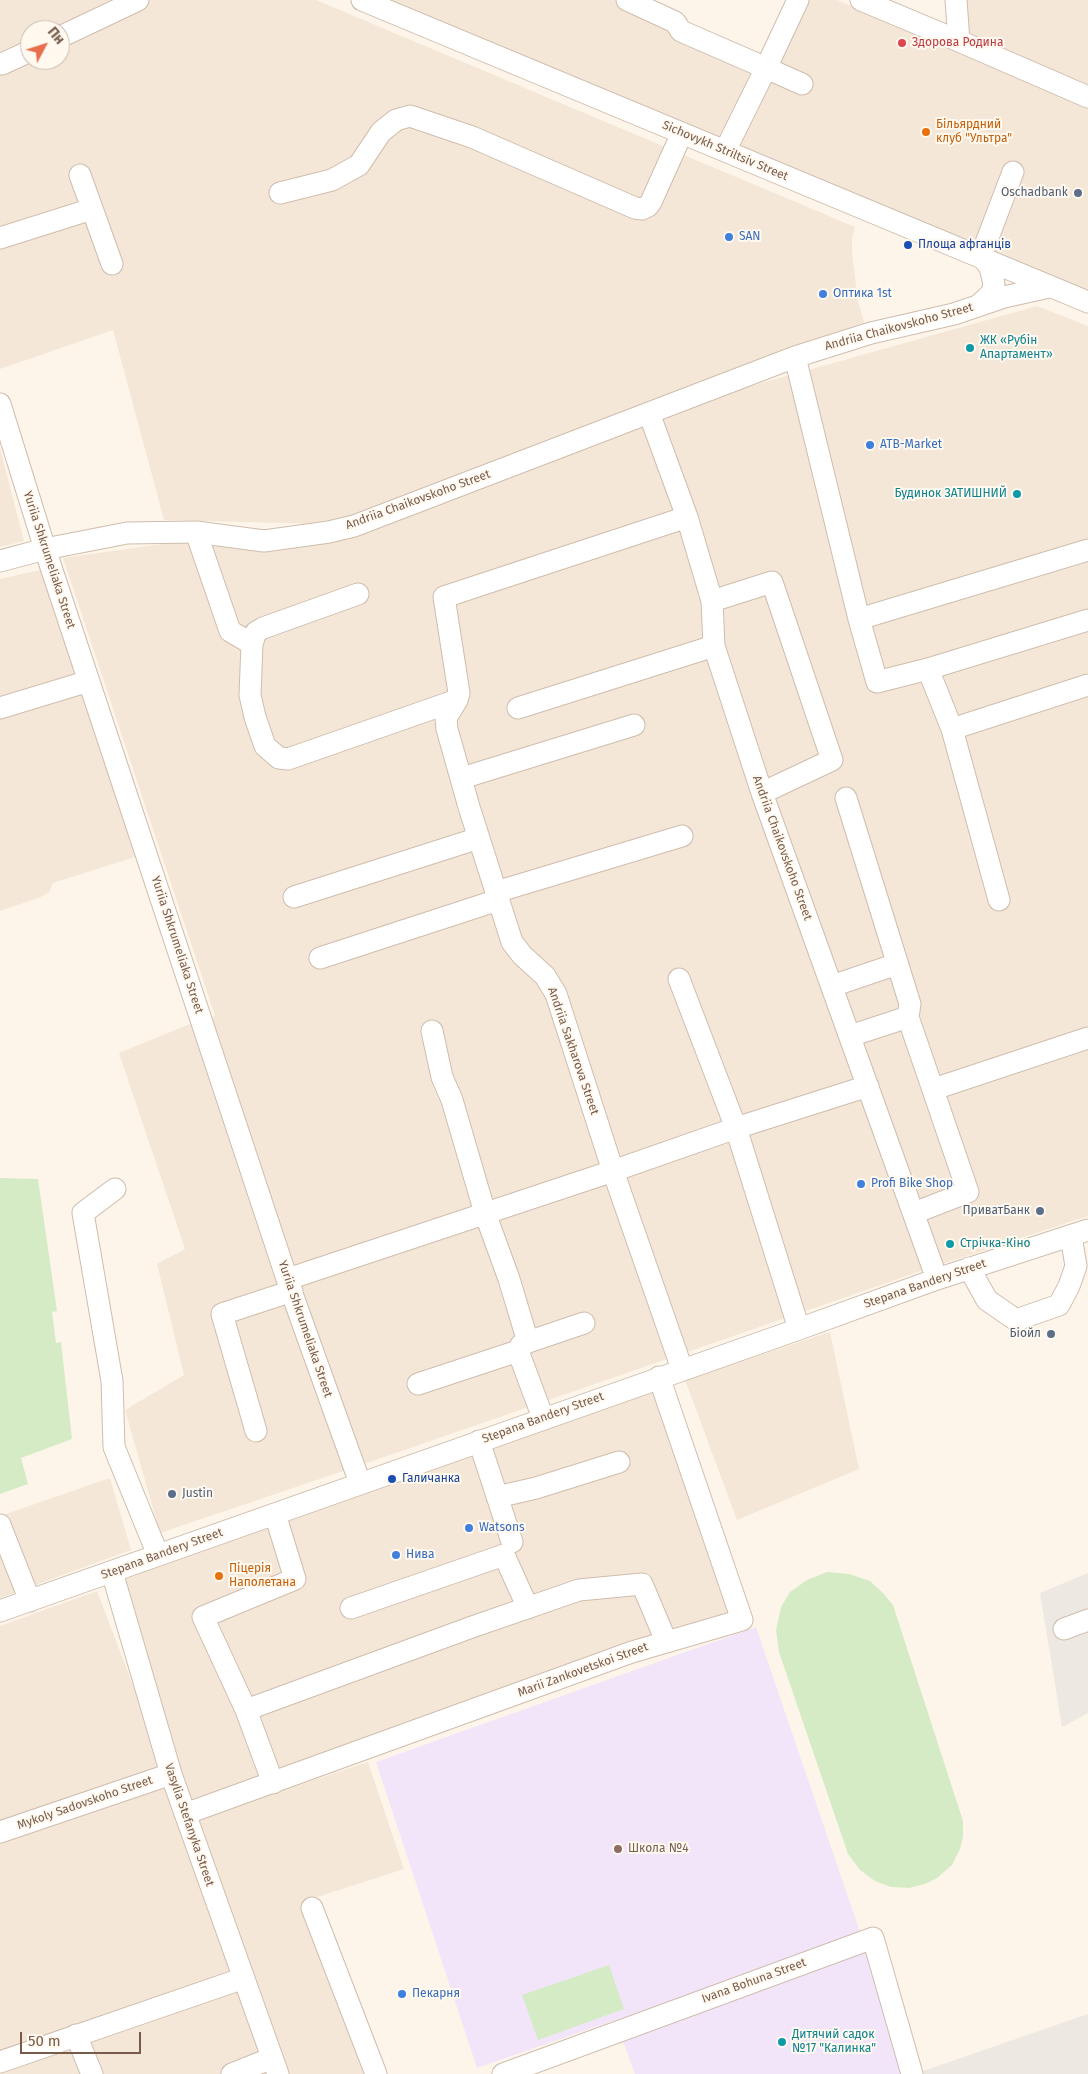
<!DOCTYPE html>
<meta charset="utf-8">
<style>
body{margin:0}
#map{position:relative;width:1088px;height:2074px;overflow:hidden;background:#fdf5e9;font-family:"Fira Sans",sans-serif}
canvas{display:block}
.north{position:absolute;left:20px;top:20px;width:50px;height:50px;box-sizing:border-box;background:#fff9f0;border:1px solid #c9baae;border-radius:50%;rotate:50deg;font-size:14px;font-weight:700;line-height:20px;text-align:center;color:#785b4b}
.north::after{content:'';display:block;margin:auto;width:18px;height:22px;background:#e86f4d;clip-path:polygon(50% 0,100% 100%,50% 72%,0 100%)}
.scale{position:absolute;left:20px;top:2032px;width:121px;height:22px;box-sizing:border-box;border:2px solid #785b4b;border-top:0;padding-left:6px;font-size:15px;line-height:18px;white-space:nowrap;color:#785b4b;-webkit-text-stroke:4px #fff9f0;paint-order:stroke}
</style>
<div id="map">
<canvas width="1088" height="2074"></canvas>
<div class="north">Пн</div>
<div class="scale">50 m</div>
</div>
<script>
const g = document.querySelector('canvas').getContext('2d');
g.lineJoin = 'round';
function fillPath(path, color) { g.fillStyle = color; g.fill(path, 'evenodd'); }
const poly = rows => new Path2D(rows.map(r => 'M' + r).join(''));
function stroke(path, color, width, dash) { g.strokeStyle = color; g.lineWidth = width; g.lineCap = dash ? 'butt' : 'round'; g.setLineDash(dash || []); g.stroke(path); }
function write(font, color, halo, rows, align = 'center') {
  g.font = font + ' "Fira Sans",sans-serif'; g.lineWidth = 4; g.setLineDash([]); g.textBaseline = 'middle'; g.strokeStyle = halo; g.fillStyle = color; for (const [text, x, y, turn = 0] of rows) {
    g.save(); g.translate(x, y); g.rotate((+turn || 0) * Math.PI / 180); g.textAlign = isNaN(turn) ? turn : align; if (halo) g.strokeText(text, 0, 0); g.fillText(text, 0, 0); g.restore();
  }
}
fillPath(poly([
 [0,0,316,0,855,227,852,238,852,251,858,302,866,328,434,488,323,524,164,520,113,330,0,369],
 [30,30,60,30,60,60,30,60],
 [391,0,635,0,758,52,781,59,805,0,837,0,1088,106,1088,289],
 [964,0,1088,0,1088,84,968,35],
 [1037,306,1088,326,1088,1216,924,1270,364,1464,160,1533,125,1410,184,1375,157,1264,185,1249,119,1053,185,1026,215,1016,63,558,205,538,306,538,633,419],
 [0,448,24,541,0,547],
 [44,569,135,857,53,883,49,892,41,897,0,911,0,579],
 [830,1332,859,1469,737,1520,685,1380],
 [655,1390,733,1610,192,1801,116,1581],
 [110,1478,131,1550,0,1598,0,1516],
 [97,1591,163,1764,230,1973,0,2052,0,1626],
 [368,1762,404,1869,308,1900,367,2074,287,2074,196,1819],
 [238,1990,270,2074,0,2074,0,2073]
]), '#f5e7d7');
fillPath(poly([
 [1088,1573,1088,1713,1062,1727,1040,1593],
 [1088,2014,1088,2074,924,2074,923,2071]
]), '#eee8e2');
fillPath(poly([
 [756,1627,861,1935,477,2068,376,1762],
 [866,1947,902,2074,635,2074,622,2039]
]), '#f2e5fa');
fillPath(poly([
 [0,1178,38,1179,57,1311,52,1312,56,1343,61,1342,72,1439,21,1458,28,1484,0,1494],
 [827,1572,849,1574,870,1581,884,1594,893,1605,963,1821,963,1837,960,1849,952,1865,937,1878,925,1884,909,1888,891,1887,875,1881,860,1870,848,1854,779,1652,776,1630,781,1607,790,1592,807,1580],
 [609,1965,624,2009,538,2040,522,1995]
]), '#d5ebc6');
const minor = poly([
 [362,0,1088,302],
 [627,0,675,22,681,31,766,68,725,151],
 [798,0,766,68,802,84],
 [861,0,959,41],
 [956,0,959,41,1088,97],
 [60,37,138,0],
 [2,64,30,51],
 [80,175,112,264],
 [280,193,332,180,359,165,381,132,396,120,410,116,472,137,635,208,642,209,648,206,651,202,682,133],
 [0,238,92,209],
 [980,304,992,293,994,284,990,267,981,256,1013,172],
 [795,357,859,619,877,682,928,669,952,729,999,900],
 [0,404,45,549,290,1288,360,1483],
 [649,413,687,517,712,601,714,646,762,793,937,1279],
 [196,532,230,631,252,644],
 [0,561,45,549,127,533,196,532,264,541,329,532,354,526,795,357,871,333,954,314,1004,297,1049,287],
 [358,594,263,628,256,632,252,644,250,695,255,717,265,746,279,758,288,759,457,700],
 [712,601,772,582,832,760,762,793],
 [859,619,1088,550],
 [928,669,1088,620],
 [0,708,89,681],
 [518,708,714,646],
 [952,729,1088,685],
 [462,778,634,725],
 [846,798,910,1004,908,1017],
 [496,892,682,836],
 [294,897,479,838],
 [320,958,498,900],
 [679,979,736,1128,799,1329],
 [832,986,897,964],
 [432,1031,442,1077,452,1100,485,1213,509,1279,528,1342],
 [850,1036,908,1017,968,1192,914,1213],
 [934,1089,1088,1038],
 [115,1189,83,1213,112,1381,114,1447,158,1555],
 [969,1268,987,1300,1016,1320,1059,1305,1069,1286,1076,1266,1071,1236],
 [288,1279,613,1171,736,1128,868,1086],
 [518,1351,543,1418],
 [682,1369,613,1171,556,994,545,976,522,955,512,942,469,807,447,729,446,718,457,700,459,693,444,597,687,517],
 [418,1384,518,1351,521,1345,528,1342,584,1323],
 [256,1431,222,1314,292,1291],
 [479,1441,512,1542],
 [497,1497,536,1488,619,1462],
 [0,1525,30,1601],
 [112,1572,171,1774,278,2074],
 [351,1608,504,1555,528,1608],
 [0,1611,799,1329,937,1279,1088,1230],
 [1064,1629,1088,1620],
 [246,1710,203,1617,295,1579,275,1514],
 [273,1783,246,1710,472,1627,579,1590,642,1584,666,1641],
 [185,1814,632,1652,742,1620,659,1377],
 [0,1832,171,1774],
 [312,1908,376,2074],
 [76,2035,92,2074],
 [0,2062,244,1978],
 [232,2074,272,2058],
 [503,2074,873,1938,912,2074]
]);
stroke(minor, '#cfbdad', 23);
stroke(minor, '#fff', 21);
for (const [x, y, r, color] of [
 [902,43,5,"#e0444e"],
 [926,132,5,"#e8710a"],
 [1078,193,5,"#5c6f8a"],
 [729,237,5,"#3f7fe0"],
 [908,245,5,"#1a4fb4"],
 [823,294,5,"#3f7fe0"],
 [970,348,5,"#0f9aa8"],
 [870,445,5,"#3f7fe0"],
 [1017,494,5,"#0f9aa8"],
 [861,1184,5,"#3f7fe0"],
 [1040,1211,5,"#5c6f8a"],
 [950,1244,5,"#0f9aa8"],
 [1051,1334,5,"#5c6f8a"],
 [392,1479,5,"#1a4fb4"],
 [172,1494,5,"#5c6f8a"],
 [469,1528,5,"#3f7fe0"],
 [396,1555,5,"#3f7fe0"],
 [219,1576,5,"#e8710a"],
 [618,1849,5,"#8d6e63"],
 [402,1994,5,"#3f7fe0"],
 [782,2042,5,"#0f9aa8"]
]) { const dot = new Path2D(); dot.arc(x, y, r, 0, 2 * Math.PI); g.fillStyle = color; g.fill(dot); stroke(dot, '#fff9f0', 2); }
write('12px', '#be3a42', '#fff9f0', [
 ["Здорова Родина",912,43]
], 'left');
write('12px', '#c56008', '#fff9f0', [
 ["Більярдний",936,125],
 ["клуб \"Ультра\"",936,139],
 ["Піцерія",229,1569],
 ["Наполетана",229,1583]
], 'left');
write('12px', '#785b4b', '#fff9f0', [
 ["Sichovykh Striltsiv Street",725,151,23],
 ["Andriia Chaikovskoho Street",899,327,-15],
 ["Andriia Chaikovskoho Street",418,500,-20],
 ["Yuriia Shkrumeliaka Street",49,560,72],
 ["Andriia Chaikovskoho Street",782,848,70],
 ["Yuriia Shkrumeliaka Street",177,945,72],
 ["Andriia Sakharova Street",573,1051,71],
 ["Stepana Bandery Street",925,1284,-19],
 ["Yuriia Shkrumeliaka Street",305,1329,71],
 ["Stepana Bandery Street",543,1418,-20],
 ["Stepana Bandery Street",162,1554,-20],
 ["Marii Zankovetskoi Street",583,1670,-20],
 ["Mykoly Sadovskoho Street",85,1803,-19],
 ["Vasylia Stefanyka Street",189,1825,71],
 ["Ivana Bohuna Street",754,1981,-20]
]);
write('12px', '#4e5e75', '#fff9f0', [
 ["Oschadbank",1068,193],
 ["ПриватБанк",1030,1211],
 ["Біойл",1041,1334],
 ["Justin",182,1494,"left"]
], 'right');
write('12px', '#366cbe', '#fff9f0', [
 ["SAN",739,237],
 ["Оптика 1st",833,294],
 ["ATB-Market",880,445],
 ["Profi Bike Shop",871,1184],
 ["Watsons",479,1528],
 ["Нива",406,1555],
 ["Пекарня",412,1994]
], 'left');
write('12px', '#164399', '#fff9f0', [
 ["Площа афганців",918,245],
 ["Галичанка",402,1479]
], 'left');
write('12px', '#0d838f', '#fff9f0', [
 ["ЖК «Рубін",980,341],
 ["Апартамент»",980,355],
 ["Будинок ЗАТИШНИЙ",1007,494,"right"],
 ["Стрічка-Кіно",960,1244],
 ["Дитячий садок",792,2035],
 ["№17 \"Калинка\"",792,2049]
], 'left');
write('12px', '#785e54', '#fff9f0', [
 ["Школа №4",628,1849]
], 'left');
</script>
